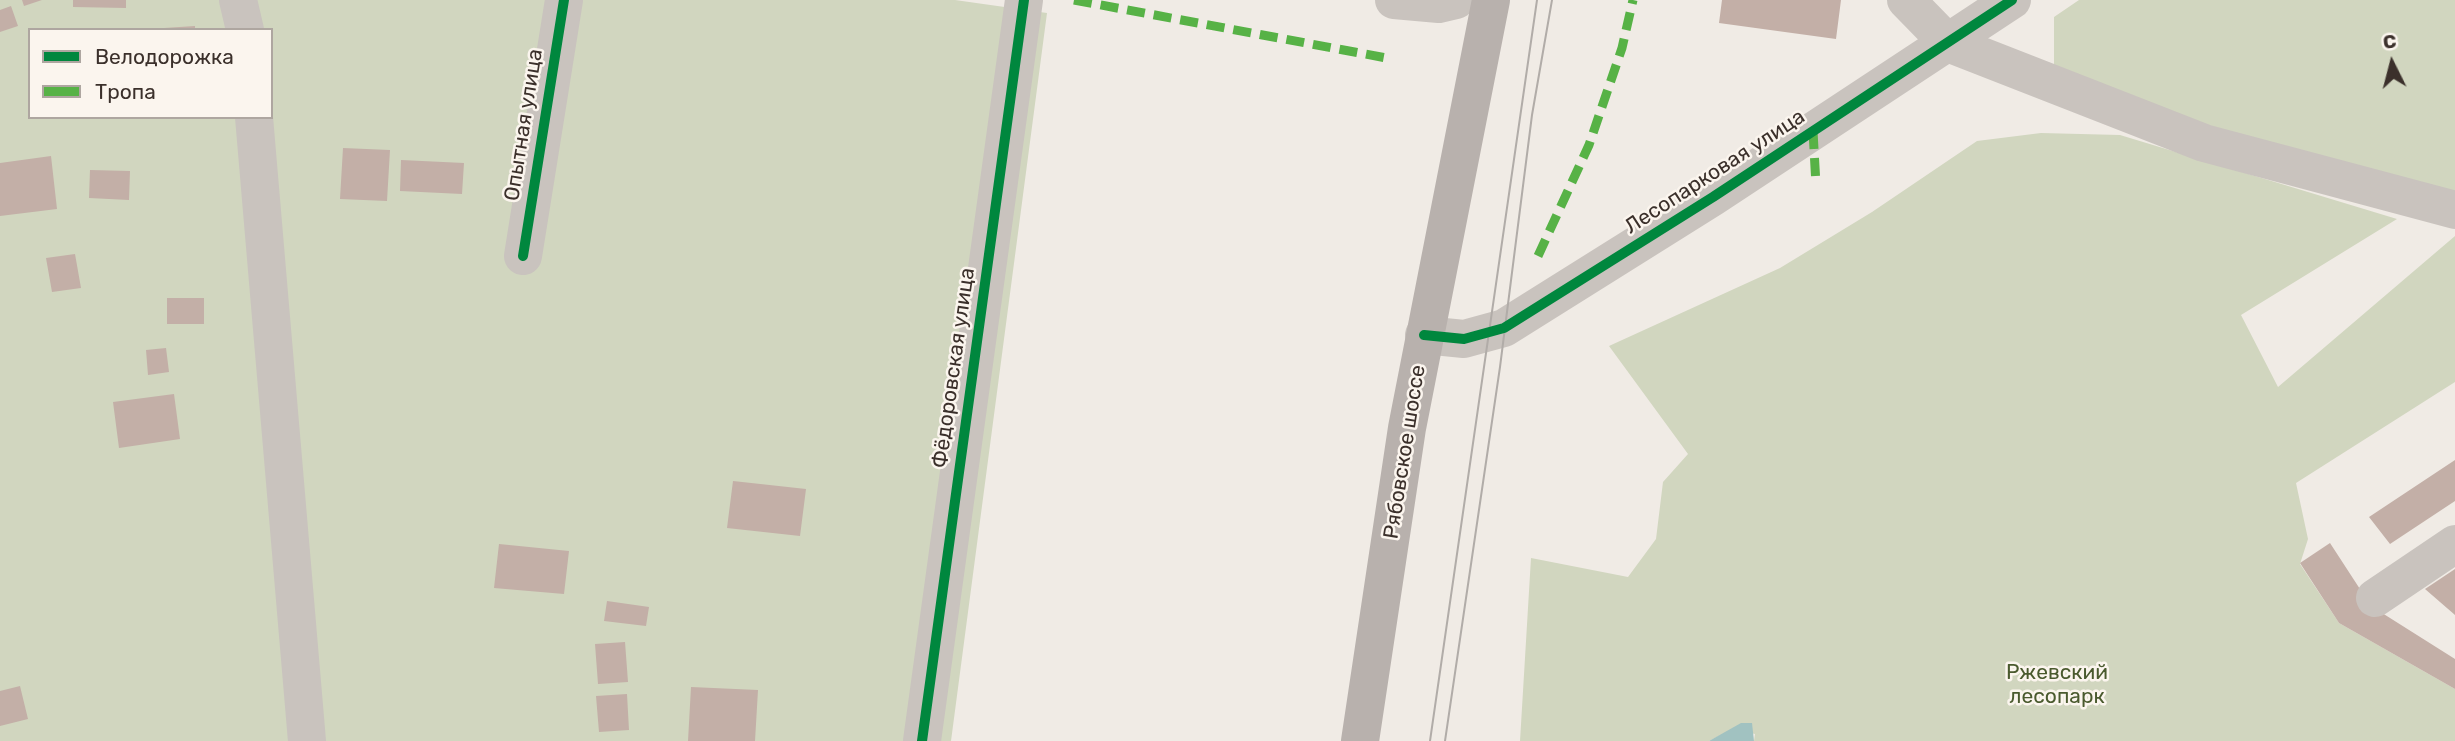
<!DOCTYPE html>
<meta charset="utf-8">
<style>
body{margin:0}
#map{position:relative;width:2455px;height:741px;overflow:hidden;background:#f0ebe5;font-family:Rubik,sans-serif}
canvas{display:block}
.legend{position:absolute;left:28px;top:28px;width:245px;height:91px;box-sizing:border-box;background:#fbf5ee;border:2px solid #aea6a0;margin:0;padding:9px 12px;list-style:none;font-size:21px;color:#3b302b}
.legend li{display:flex;align-items:center;gap:14px;height:35px}
.legend b{width:35px;border:2px solid #aea6a0}
.north{position:absolute;left:2357px;top:28px;width:70px;height:70px;-webkit-text-stroke:5px #fbf5ee;paint-order:stroke;rotate:354deg;font-size:19px;font-weight:700;line-height:28px;text-align:center;color:#3b302b}
.north::after{content:'';display:block;margin:auto;width:24px;height:32px;background:#3b302b;clip-path:polygon(50% 0,100% 100%,50% 72%,0 100%)}
</style>
<div id="map">
<canvas width="2455" height="741"></canvas>
<ul class="legend">
<li><b style="height:9px;background:#00873e"></b>Велодорожка</li>
<li><b style="height:9px;background:#57b246"></b>Тропа</li>
</ul>
<div class="north">С</div>
</div>
<script>
const g = document.querySelector('canvas').getContext('2d');
g.lineJoin = 'round';
function fillPath(path, color) { g.fillStyle = color; g.fill(path, 'evenodd'); }
const poly = rows => new Path2D(rows.map(r => 'M' + r).join(''));
function stroke(path, color, width, dash) { g.strokeStyle = color; g.lineWidth = width; g.lineCap = dash ? 'butt' : 'round'; g.setLineDash(dash || []); g.stroke(path); }
function write(font, color, halo, rows, align = 'center') {
  g.font = font + ' Rubik,sans-serif'; g.lineWidth = 5; g.setLineDash([]); g.textBaseline = 'middle'; g.strokeStyle = halo; g.fillStyle = color; for (const [text, x, y, turn = 0] of rows) {
    g.save(); g.translate(x, y); g.rotate((+turn || 0) * Math.PI / 180); g.textAlign = isNaN(turn) ? turn : align; if (halo) g.strokeText(text, 0, 0); g.fillText(text, 0, 0); g.restore();
  }
}
fillPath(poly([
 [0,0,955,0,1047,13,951,741,0,741],
 [30,30,271,30,271,117,30,117],
 [2079,0,2455,0,2455,193,2210,131,2054,69,2054,17],
 [2041,133,2120,135,2397,219,2241,315,2278,387,2455,236,2455,382,2296,483,2308,539,2300,564,2339,623,2455,689,2455,741,1754,741,1755,734,1733,729,1709,741,1520,741,1531,558,1628,577,1656,539,1663,482,1688,454,1609,346,1780,268,1872,212,1977,141]
]), '#d1d6bf');
fillPath(poly([
 [1741,723,1752,723,1754,741,1709,741]
]), '#a1c2c1');
fillPath(poly([
 [22,0,42,0,24,6],
 [73,0,126,0,126,8,73,7],
 [1722,0,1841,0,1836,39,1719,23],
 [11,6,18,26,0,32,0,10],
 [195,26,195,30,164,30,164,28],
 [343,148,390,150,387,201,340,199],
 [51,156,57,209,0,216,0,163],
 [401,160,464,163,462,194,400,191],
 [90,170,130,171,129,200,89,198],
 [75,254,81,288,52,292,46,258],
 [167,298,204,298,204,324,167,324],
 [166,348,169,372,148,375,146,350],
 [174,394,180,439,119,448,113,402],
 [2455,460,2455,501,2390,544,2369,517],
 [733,481,806,489,800,536,727,528],
 [2330,543,2371,606,2455,659,2455,689,2339,623,2300,563],
 [499,544,569,551,564,594,494,588],
 [2455,569,2455,615,2425,589],
 [607,601,649,607,646,626,604,621],
 [625,642,628,682,598,684,595,644],
 [20,686,28,719,0,726,0,691],
 [691,687,758,690,755,741,688,741],
 [627,694,629,730,599,732,596,696]
]), '#c3afa7');
stroke(poly([
 [238,0,245,30],
 [1394,0,1439,4,1456,0],
 [1906,0,1948,43,2204,143,2455,210],
 [254,117,307,741],
 [523,256,564,0],
 [1424,335,1464,339,1504,328,1713,197,2012,0],
 [2375,598,2455,544],
 [922,741,1024,0]
]), '#c9c3be', 38);
stroke(poly([
 [1360,741,1407,428,1491,0]
]), '#b8b1ad', 38);
stroke(poly([
 [1430,741,1537,0],
 [1445,741,1500,367,1532,115,1552,0]
]), '#b1aca8', 2);
stroke(poly([
 [1074,0,1392,59],
 [1813,131,1816,185],
 [1538,256,1589,145,1622,48,1633,0]
]), '#57b246', 9, [18, 9]);
stroke(poly([
 [523,256,564,0],
 [1424,335,1464,339,1504,328,1713,197,2012,0],
 [922,741,1024,0]
]), '#00873e', 10);
write('21px', '#3b302b', '#fbf5ee', [
 ["Опытная улица",524,125,-81],
 ["Лесопарковая улица",1715,172,-33],
 ["Фёдоровская улица",954,368,-82],
 ["Рябовское шоссе",1405,452,-81]
]);
write('21px', '#4a5a2e', '#fbf5ee', [
 ["Ржевский",2057,673],
 ["лесопарк",2057,697]
]);
</script>
